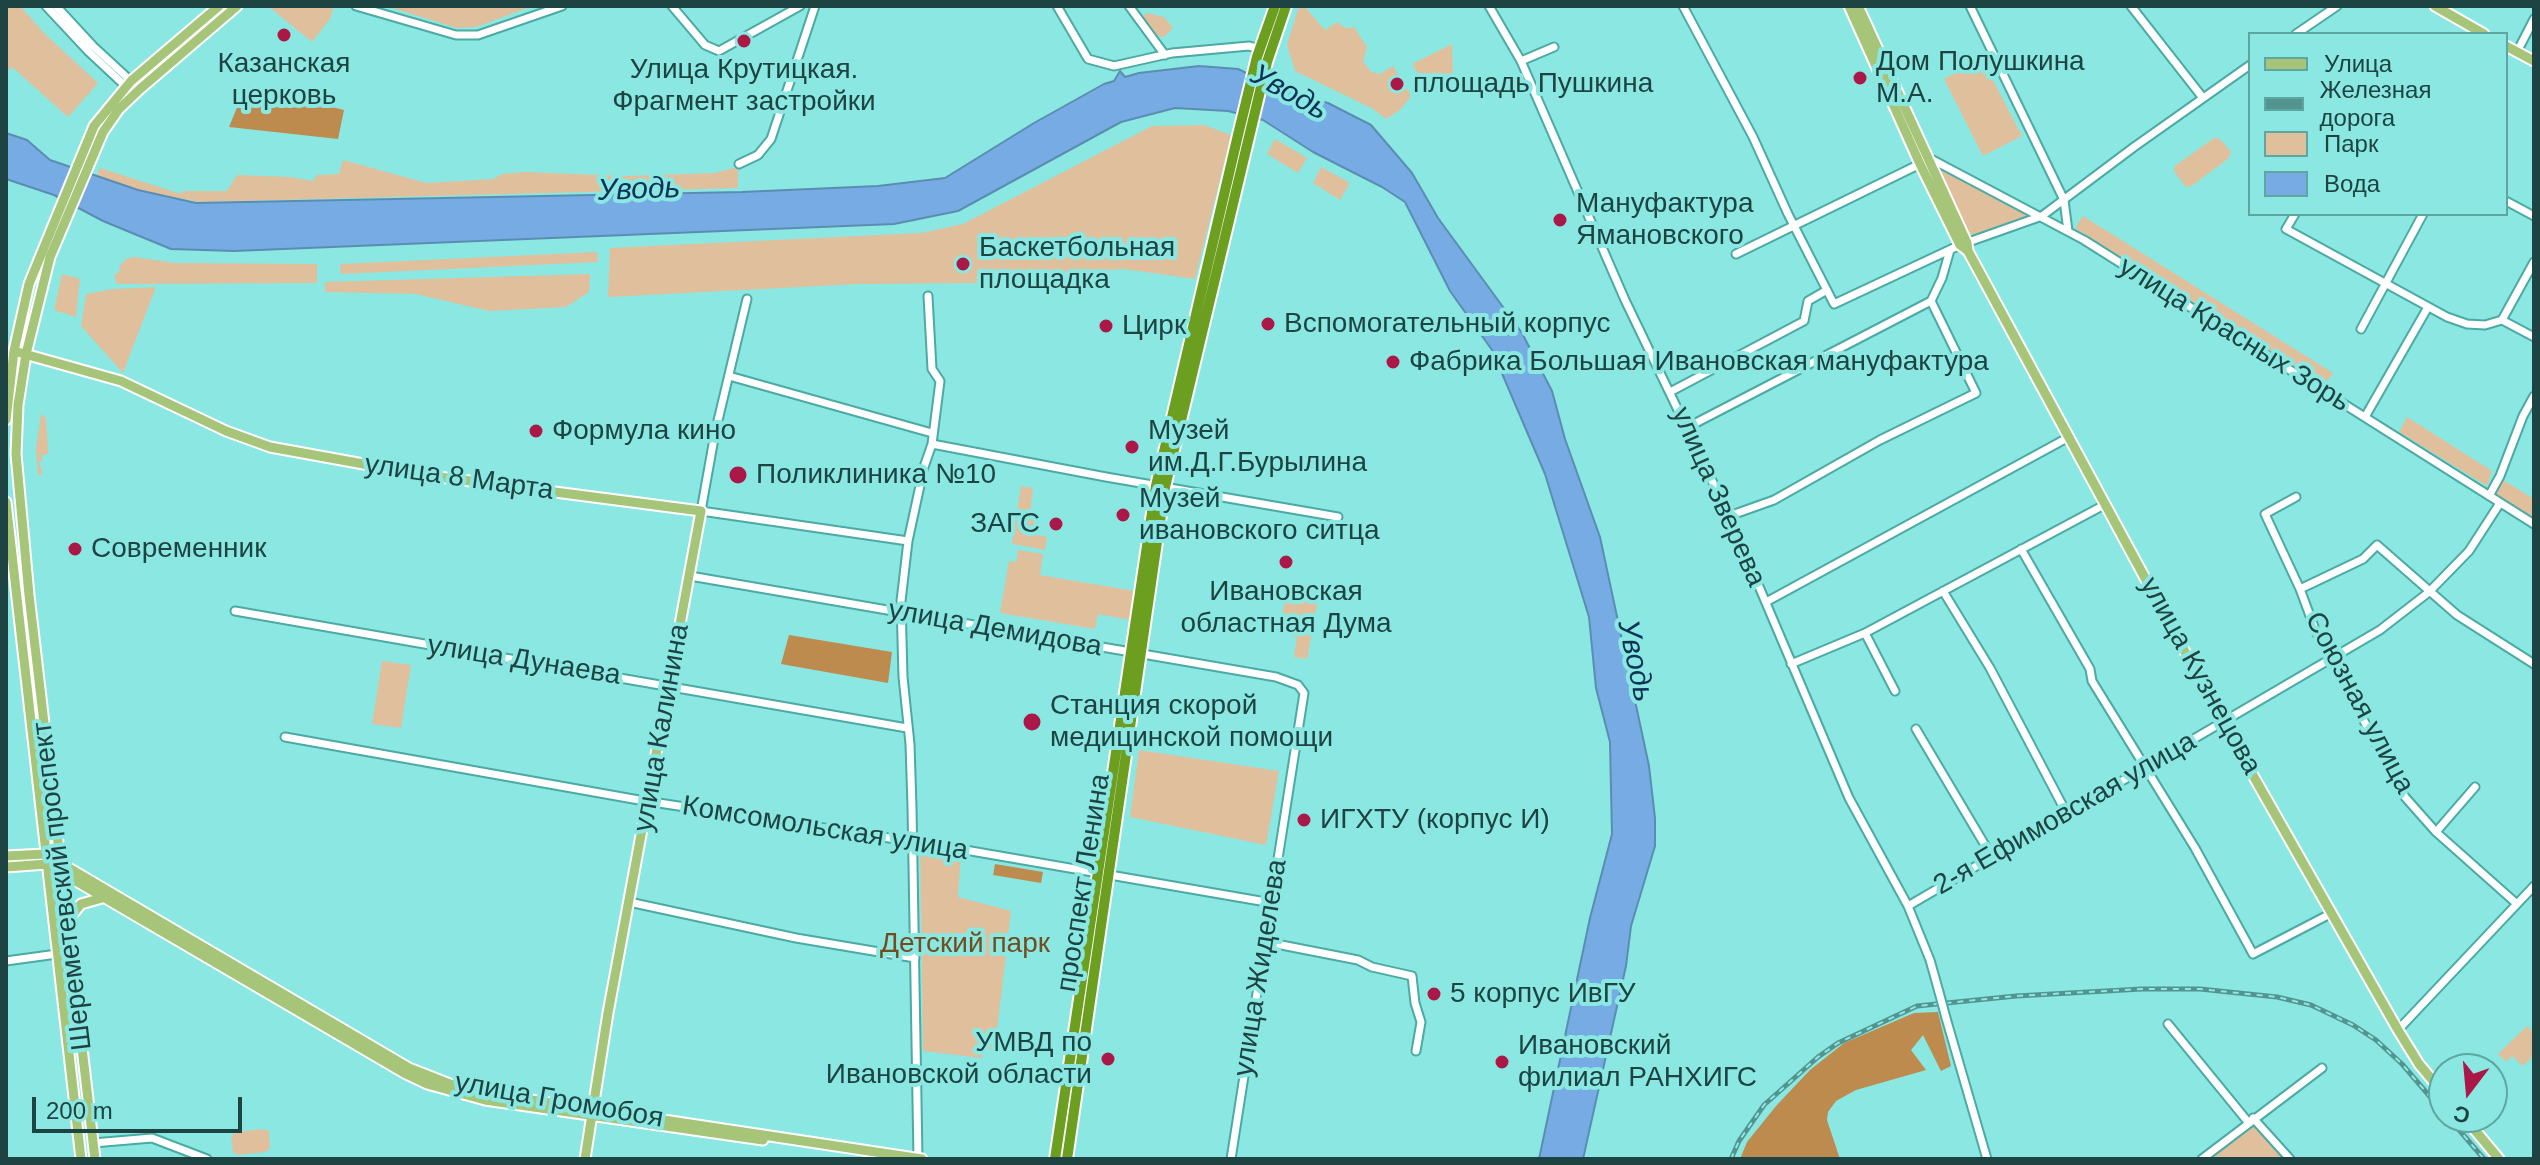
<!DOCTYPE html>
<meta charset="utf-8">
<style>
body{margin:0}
#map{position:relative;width:2540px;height:1165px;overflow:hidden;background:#8ae7e1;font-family:Arial,sans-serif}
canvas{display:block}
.frame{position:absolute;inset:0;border:8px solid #1d4442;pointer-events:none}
.legend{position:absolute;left:2248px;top:32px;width:260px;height:184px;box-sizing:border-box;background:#8ae7e1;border:2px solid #5ea6a1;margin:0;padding:10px 14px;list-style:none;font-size:24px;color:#1d4442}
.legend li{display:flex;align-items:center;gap:16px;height:40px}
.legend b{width:40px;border:2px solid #5ea6a1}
.north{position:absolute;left:2428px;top:1053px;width:80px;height:80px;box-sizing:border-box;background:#8ae7e1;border:2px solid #5ea6a1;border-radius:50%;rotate:196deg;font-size:22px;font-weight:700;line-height:32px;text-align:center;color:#1d4442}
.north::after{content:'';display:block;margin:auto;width:28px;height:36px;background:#ab1847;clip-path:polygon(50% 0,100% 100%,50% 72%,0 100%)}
.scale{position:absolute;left:32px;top:1097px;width:210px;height:36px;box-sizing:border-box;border:4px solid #1d4442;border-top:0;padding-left:10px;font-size:24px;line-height:28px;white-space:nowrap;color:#1d4442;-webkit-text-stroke:6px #8ae7e1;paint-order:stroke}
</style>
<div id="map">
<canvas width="2540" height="1165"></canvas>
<div class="frame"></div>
<ul class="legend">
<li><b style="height:10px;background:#a7c579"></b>Улица</li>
<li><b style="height:10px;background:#539490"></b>Железная дорога</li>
<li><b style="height:22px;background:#e0c09c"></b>Парк</li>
<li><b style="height:22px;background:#76ace3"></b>Вода</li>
</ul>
<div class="north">С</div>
<div class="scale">200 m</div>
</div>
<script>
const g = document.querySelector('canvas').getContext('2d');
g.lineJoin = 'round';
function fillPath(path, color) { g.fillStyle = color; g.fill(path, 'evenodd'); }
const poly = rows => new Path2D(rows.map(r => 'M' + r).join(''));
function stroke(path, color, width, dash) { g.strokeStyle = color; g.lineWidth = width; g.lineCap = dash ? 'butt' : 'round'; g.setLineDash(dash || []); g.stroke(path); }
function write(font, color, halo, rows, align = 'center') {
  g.font = font + ' Arial,sans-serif'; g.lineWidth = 8; g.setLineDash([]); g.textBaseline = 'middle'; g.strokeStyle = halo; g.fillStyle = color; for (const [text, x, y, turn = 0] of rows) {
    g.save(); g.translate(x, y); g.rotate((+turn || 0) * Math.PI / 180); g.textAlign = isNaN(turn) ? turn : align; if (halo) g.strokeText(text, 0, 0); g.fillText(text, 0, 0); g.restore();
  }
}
fillPath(poly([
 [6,6,20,6,46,35,98,83,68,117,12,67,6,72],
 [268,6,334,6,330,19,312,42],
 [395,6,533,6,476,27,457,28,392,8],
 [1304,6,1325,30,1337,22,1345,28,1354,27,1367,47,1363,61,1371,72,1380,74,1393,66,1411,96,1400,110,1386,119,1373,109,1295,71,1287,45,1298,9],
 [1147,13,1164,17,1173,28,1164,37,1153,35,1141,18],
 [1452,44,1453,73,1427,88,1412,64],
 [1982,59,2022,136,1983,156,1944,79],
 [1204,125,1231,135,1195,279,1124,269,1002,275,980,283,858,284,608,297,610,248,921,233,963,224,1152,126],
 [2214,138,2220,139,2231,152,2229,158,2190,187,2185,186,2174,171,2175,166],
 [1275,139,1307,158,1298,173,1267,154],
 [343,160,426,183,493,179,502,174,524,172,626,176,715,173,738,167,738,188,200,202,138,190,97,176,100,168,181,194,183,191,227,191,237,175,290,177,313,181,317,175,339,174],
 [1321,167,1350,183,1340,200,1313,183],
 [1939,169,2029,215,2017,225,2006,229,1975,235,1964,232,1937,173],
 [2083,216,2333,373,2325,385,2075,228],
 [597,252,598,262,341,274,340,264],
 [134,257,174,263,317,264,317,283,117,284,114,275,119,272,120,266,126,259],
 [62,274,80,279,76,317,54,310],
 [590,274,589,292,566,307,489,311,416,294,325,292,325,282],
 [156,287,123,373,81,326,86,294,113,289],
 [41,414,46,418,48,448,48,454,42,455,42,461,39,462,43,474,38,475,36,449],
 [2407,417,2492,471,2487,486,2399,432],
 [2503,480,2534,499,2534,518,2494,493],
 [1021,486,1033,488,1030,514,1038,517,1036,535,1047,537,1045,550,1012,544],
 [1018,550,1043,554,1040,575,1135,591,1130,620,1098,614,1095,629,1000,613,1009,561,1016,562],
 [1286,594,1318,599,1307,659,1294,657,1297,637,1279,633],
 [382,661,411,665,401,728,372,724],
 [1139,750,1279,771,1266,845,1130,817],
 [920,847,961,854,958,897,1011,911,995,1048,984,1050,982,1058,923,1051],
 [2527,1026,2534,1033,2534,1055,2523,1066,2512,1056,2506,1062,2498,1054],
 [2248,1122,2256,1124,2287,1159,2204,1159],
 [263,1129,269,1131,270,1148,265,1152,238,1155,233,1152,231,1138,235,1132]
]), '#e0c09c');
fillPath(poly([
 [246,86,344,110,338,139,229,127],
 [789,635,892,652,888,683,781,664],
 [995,864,1043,872,1041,883,993,875],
 [1938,1012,1951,1066,1941,1071,1923,1035,1911,1050,1926,1070,1856,1090,1836,1101,1828,1112,1827,1120,1840,1159,1740,1159,1747,1142,1776,1106,1810,1070,1844,1043,1914,1013]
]), '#bd8b4e');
const water = poly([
 [1199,66,1238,69,1280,89,1328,103,1371,125,1412,173,1438,218,1522,333,1552,391,1565,439,1600,537,1649,766,1655,818,1655,846,1631,926,1626,966,1583,1159,1539,1159,1590,918,1612,834,1610,742,1596,688,1589,617,1545,474,1492,350,1450,291,1405,202,1382,187,1313,152,1263,120,1228,111,1175,108,1121,122,958,211,894,224,234,251,171,249,103,221,54,195,6,179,6,133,27,140,50,160,138,190,196,203,742,192,878,186,945,178,1034,123,1104,84,1114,81,1120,71,1125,77,1139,73,1199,66]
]);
fillPath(water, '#76ace3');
stroke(water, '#5b8db3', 2);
const minor = poly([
 [46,6,89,52,135,95],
 [56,6,93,46,132,82],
 [356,6,456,35,478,35,562,6],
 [672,6,705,45,719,51,800,6],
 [1057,6,1088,59,1114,66,1172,53,1249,46,1260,49],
 [1129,6,1165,55],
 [1489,6,1521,61,1625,300,1729,516,1849,798,1908,906,1930,960,1939,992],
 [1683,6,1753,137,1788,214,1834,304,1960,245,2042,216,2134,147,2250,65],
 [1970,6,2064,200,2068,231],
 [2131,6,2203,98],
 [2296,34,2337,6],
 [2517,52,2534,19],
 [1521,61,1554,47],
 [739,164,758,155,771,139,815,6],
 [2506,201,2534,216],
 [2295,214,2286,229,2447,317,2467,324,2485,325,2502,320,2534,337],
 [1736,254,1920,164,1933,160,2084,240,2534,524],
 [747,299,715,433,701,511,908,541],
 [2502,320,2534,262],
 [2361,329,2423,214],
 [729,376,932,433],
 [1670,392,1804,321,1808,301,1827,290],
 [2365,417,2428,307],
 [1688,427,1931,301,1942,278,1950,250],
 [932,444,1106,477,1338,517],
 [2489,496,2500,476,2523,416,2534,396],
 [2296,497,2265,514,2300,589,2316,632,2405,797,2436,832,2517,904],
 [1729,516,1774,500,1880,440,1976,393,1931,301],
 [2021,549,2090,669,2092,681,2195,848,2253,954,2332,913],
 [690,576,1276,677,1298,685,1304,693,1231,1159],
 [2300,589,2363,559,2377,545,2457,615,2534,664],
 [1943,591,1990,668,2067,814],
 [1766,602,2069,437],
 [235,611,907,728],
 [1865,633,1895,691],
 [1791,664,1865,633,2106,504],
 [1916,729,1992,857],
 [285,737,639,800,942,846,1272,903],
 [2436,832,2475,787],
 [629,902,796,938,915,958],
 [1908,906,2380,630,2429,592,2469,551,2500,503],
 [1266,942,1358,960,1372,967,1412,976,1415,1003,1421,1022,1416,1051],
 [6,961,57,954],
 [1946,1018,1987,1159],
 [2168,1024,2248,1122],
 [2398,1030,2534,886],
 [2253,1118,2290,1159],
 [93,1143,152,1138,207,1159],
 [918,1159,912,807,910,744,903,677,901,601,908,541,924,467,932,444,940,381,932,369,928,296],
 [2202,1159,2322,1068]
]);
const major = poly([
 [1849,6,1920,164,1960,245,1968,251],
 [1858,6,1967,243,1968,251,2230,735,2398,1030,2419,1064,2444,1094],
 [2435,6,2484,34],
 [2506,46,2534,61],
 [14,351,121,381,226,431,270,447,424,475,701,511,608,1013,585,1159],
 [6,420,14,351,29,284,94,126,131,81,219,6],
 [6,502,81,1159],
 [6,856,45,854,409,1068,450,1084,485,1093,922,1159],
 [47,864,406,1074,427,1084,485,1100,763,1140],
 [6,867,47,864],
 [67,921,81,904,102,898],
 [2464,1117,2499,1159],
 [95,1159,29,595,16,454,18,405,26,354,50,257,103,132,119,109,140,89,237,6]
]);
const highway = poly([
 [1055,1159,1156,486,1238,135,1257,57,1275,6],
 [1067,1159,1165,487,1267,62,1286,6]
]);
stroke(minor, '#4baaa4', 11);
stroke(major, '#fff', 13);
stroke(highway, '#fff', 14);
stroke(minor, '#fff', 7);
stroke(major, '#a7c579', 9);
stroke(highway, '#6c9e20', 10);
const rail = poly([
 [2448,1117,2484,1159],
 [1731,1159,1739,1141,1764,1105,1818,1057,1838,1043,1917,1006,2016,996,2142,989,2200,989,2277,997,2311,1005,2353,1025,2376,1040,2402,1064,2444,1113]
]);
stroke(rail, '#539490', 5);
stroke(rail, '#8ae7e1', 2, [6]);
const minorBridge = poly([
 [1939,992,1946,1018]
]);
stroke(minorBridge, '#4baaa4', 11, []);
stroke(minorBridge, '#fff', 7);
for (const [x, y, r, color] of [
 [284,35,8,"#ab1847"],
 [744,41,8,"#ab1847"],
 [1860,78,8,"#ab1847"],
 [1397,84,8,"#ab1847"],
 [1560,220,8,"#ab1847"],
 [963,264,8,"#ab1847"],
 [1268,324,8,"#ab1847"],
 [1106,326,8,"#ab1847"],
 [1393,362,8,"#ab1847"],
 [536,431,8,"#ab1847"],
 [1132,447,8,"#ab1847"],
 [738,475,10,"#ab1847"],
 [1123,515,8,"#ab1847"],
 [1056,524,8,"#ab1847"],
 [75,549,8,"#ab1847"],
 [1286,562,8,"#ab1847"],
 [1032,722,10,"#ab1847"],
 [1304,820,8,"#ab1847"],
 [1434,994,8,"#ab1847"],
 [1108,1059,8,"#ab1847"],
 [1502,1062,8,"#ab1847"]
]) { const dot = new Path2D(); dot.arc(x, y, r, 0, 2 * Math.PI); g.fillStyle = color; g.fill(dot); stroke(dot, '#8ae7e1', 3); }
write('28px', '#1d4442', '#8ae7e1', [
 ["Дом Полушкина",1876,62],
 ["М.А.",1876,94],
 ["Казанская",284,64,"center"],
 ["церковь",284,96,"center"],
 ["Улица Крутицкая.",744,70,"center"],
 ["Фрагмент застройки",744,102,"center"],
 ["площадь Пушкина",1413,84],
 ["Мануфактура",1576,204],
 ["Ямановского",1576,236],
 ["Баскетбольная",979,248],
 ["площадка",979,280],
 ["Вспомогательный корпус",1284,324],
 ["Цирк",1122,326],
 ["Фабрика Большая Ивановская мануфактура",1409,362],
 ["Формула кино",552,431],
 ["Музей",1148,431],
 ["им.Д.Г.Бурылина",1148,463],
 ["Поликлиника №10",756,475],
 ["Музей",1139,499],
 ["ивановского ситца",1139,531],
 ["ЗАГС",1040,524,"right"],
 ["Современник",91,549],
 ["Ивановская",1286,592,"center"],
 ["областная Дума",1286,624,"center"],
 ["Станция скорой",1050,706],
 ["медицинской помощи",1050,738],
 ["ИГХТУ (корпус И)",1320,820],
 ["5 корпус ИвГУ",1450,994],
 ["УМВД по",1092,1043,"right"],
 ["Ивановской области",1092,1075,"right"],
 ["Ивановский",1518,1046],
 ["филиал РАНХИГС",1518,1078]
], 'left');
write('28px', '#1d4442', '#8ae7e1', [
 ["улица Красных Зорь",2234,335,32],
 ["улица 8 Марта",459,478,8],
 ["улица Зверева",1718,497,66],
 ["улица Демидова",995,629,10],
 ["улица Дунаева",524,661,9],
 ["улица Кузнецова",2200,676,61],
 ["Союзная улица",2359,703,62],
 ["улица Калинина",662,728,-80],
 ["2-я Ефимовская улица",2065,814,-30],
 ["Комсомольская улица",825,829,9],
 ["проспект Ленина",1084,883,-81],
 ["Шереметевский проспект",63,886,-97],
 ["улица Жиделева",1261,968,-81],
 ["улица Громобоя",559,1101,10]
]);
write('28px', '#714d20', '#8ae7e1', [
 ["Детский парк",965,944]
]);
write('italic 30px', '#0a3356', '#8ae7e1', [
 ["Уводь",1289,93,29],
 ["Уводь",639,190,-2],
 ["Уводь",1635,661,78]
]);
</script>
